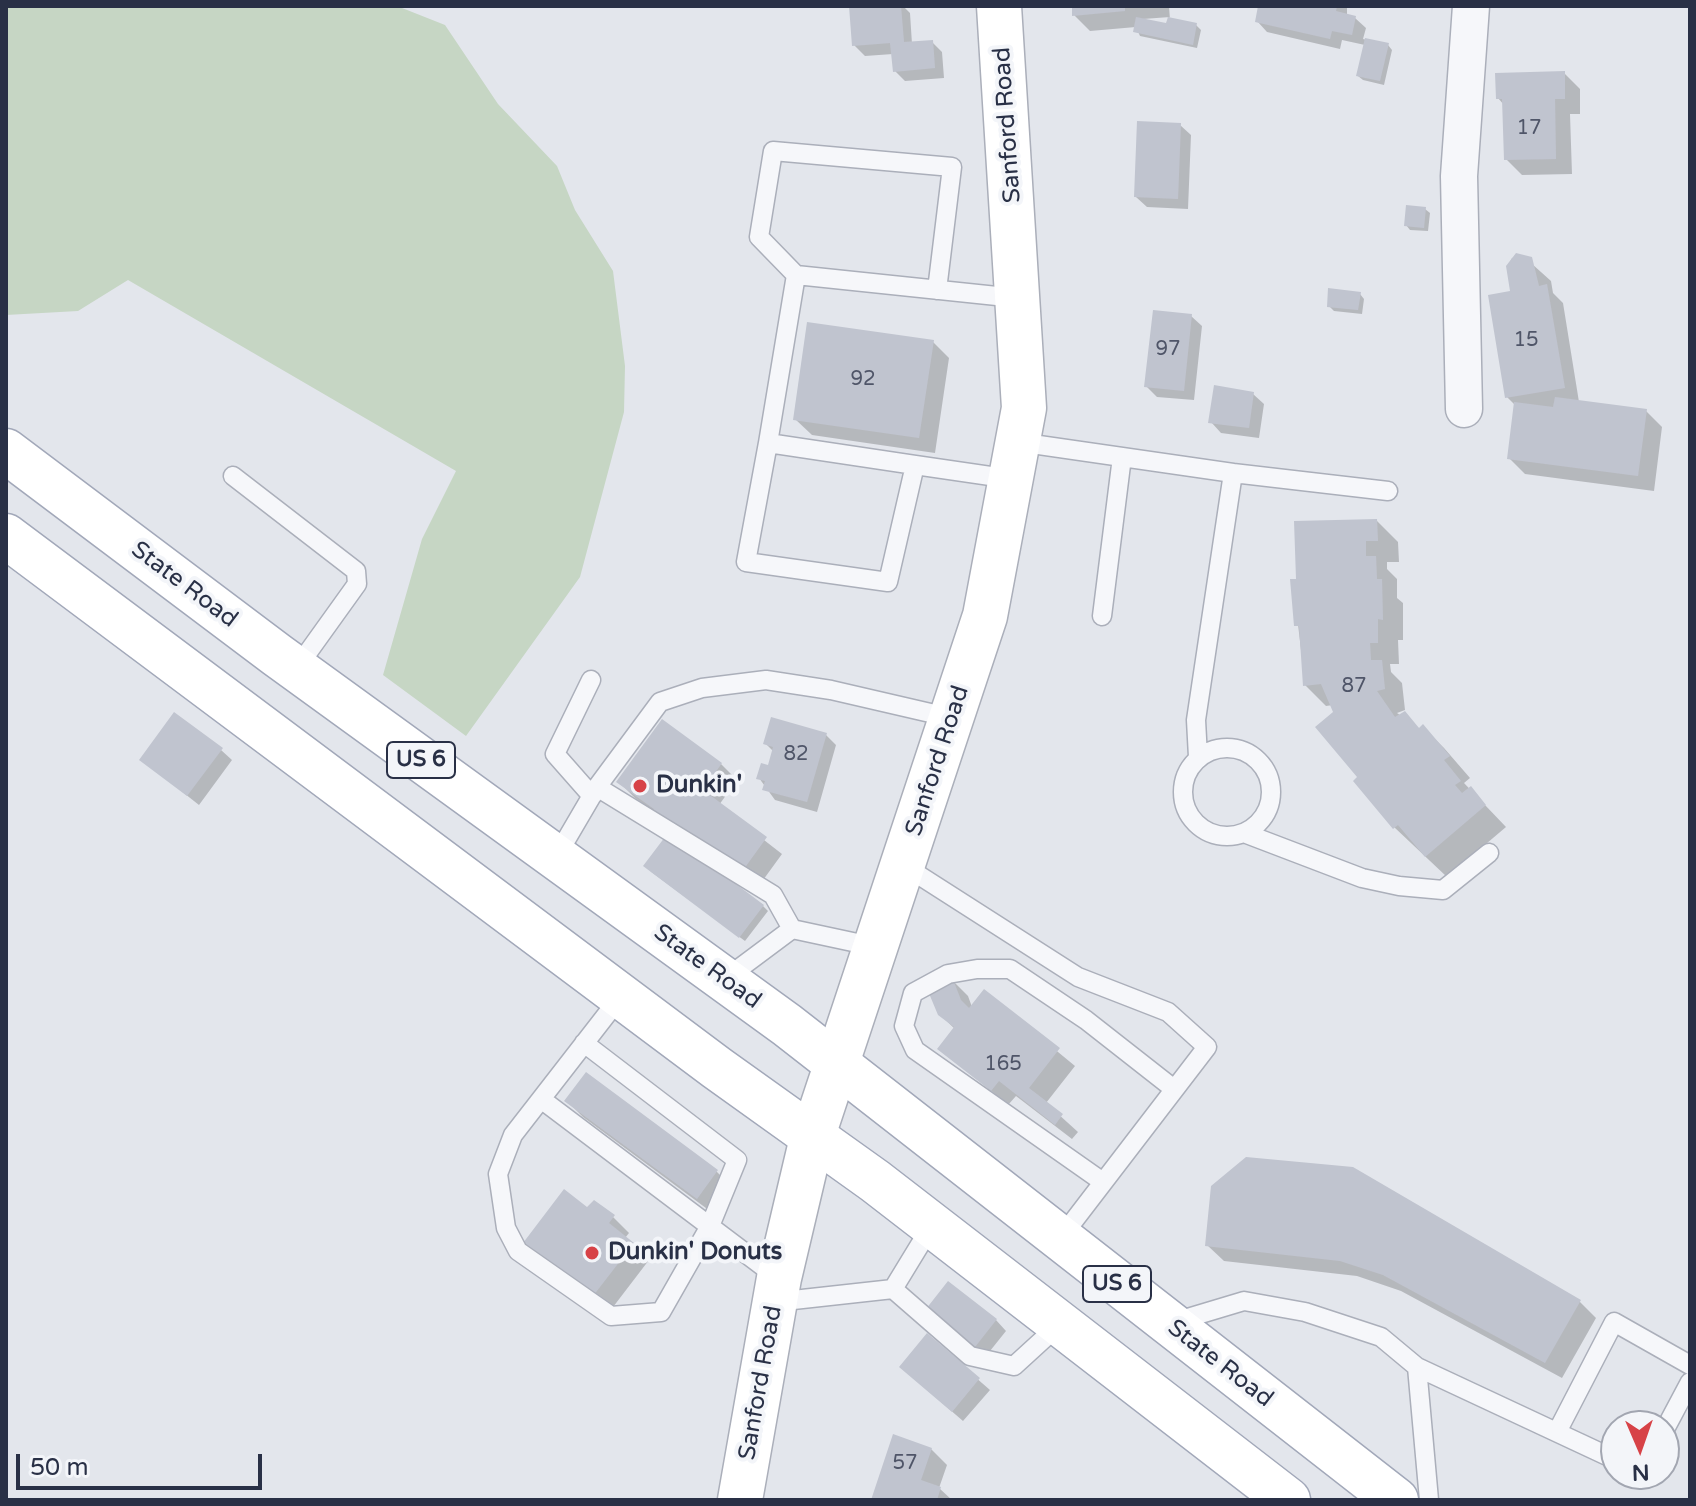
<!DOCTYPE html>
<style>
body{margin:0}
#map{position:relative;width:1696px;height:1506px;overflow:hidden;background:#e3e6ec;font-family:"Varela Round",sans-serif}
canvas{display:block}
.frame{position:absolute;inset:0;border:8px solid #293046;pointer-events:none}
.north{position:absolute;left:1600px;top:1410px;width:80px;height:80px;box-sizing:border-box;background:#f3f5f9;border:2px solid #a2a6b1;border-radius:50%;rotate:178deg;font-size:22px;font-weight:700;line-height:32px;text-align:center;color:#293046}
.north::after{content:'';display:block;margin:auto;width:28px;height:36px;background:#d74247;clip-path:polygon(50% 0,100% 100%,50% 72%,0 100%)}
.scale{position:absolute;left:16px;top:1454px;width:246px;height:36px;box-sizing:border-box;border:4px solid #293046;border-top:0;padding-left:10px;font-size:24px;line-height:28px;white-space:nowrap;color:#293046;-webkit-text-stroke:6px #f3f5f9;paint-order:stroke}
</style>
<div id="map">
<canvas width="1696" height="1506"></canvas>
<div class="frame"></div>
<div class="north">N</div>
<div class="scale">50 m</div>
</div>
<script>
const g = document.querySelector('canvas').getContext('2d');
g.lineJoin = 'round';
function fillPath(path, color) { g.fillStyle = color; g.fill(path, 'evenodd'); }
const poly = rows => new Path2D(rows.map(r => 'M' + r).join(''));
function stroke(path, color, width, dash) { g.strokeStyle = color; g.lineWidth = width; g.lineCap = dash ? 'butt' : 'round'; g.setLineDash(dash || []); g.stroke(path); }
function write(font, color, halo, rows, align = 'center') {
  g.font = font + ' "Varela Round",sans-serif'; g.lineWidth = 8; g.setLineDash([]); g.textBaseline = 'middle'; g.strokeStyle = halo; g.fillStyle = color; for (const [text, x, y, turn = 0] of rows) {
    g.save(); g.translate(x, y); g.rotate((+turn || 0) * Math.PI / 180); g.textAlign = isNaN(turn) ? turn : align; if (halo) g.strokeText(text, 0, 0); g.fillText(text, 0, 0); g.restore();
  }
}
fillPath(poly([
 [6,6,397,6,445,25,498,104,557,166,575,210,613,271,625,366,624,412,580,577,466,736,383,675,422,539,456,471,128,280,78,311,6,315]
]), '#c6d6c4');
fillPath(poly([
 [860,6,903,6,910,13,912,44,932,42,942,52,944,78,905,81,895,71,893,54,865,56,854,45],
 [1074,6,1169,6,1170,20,1196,25,1201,30,1197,48,1140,36,1136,27,1090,31,1074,15],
 [1170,17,1168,25,1143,19],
 [1260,6,1347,6,1347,16,1355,18,1366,28,1363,39,1388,45,1392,50,1384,85,1363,80,1358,76,1365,45,1342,40,1340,49,1267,32,1257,21],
 [1564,73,1580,89,1580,114,1570,114,1572,174,1522,175,1506,159,1504,105,1498,98],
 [1180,125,1191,135,1188,209,1147,207,1136,197],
 [1425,209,1430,213,1428,231,1410,230,1406,225],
 [1522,255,1551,281,1553,293,1563,303,1579,402,1646,411,1662,427,1654,491,1525,474,1509,458,1516,406,1507,397,1512,292,1508,266,1512,258],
 [1360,294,1364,299,1362,314,1334,311,1329,306],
 [1191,316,1202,326,1194,400,1157,397,1146,386],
 [933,342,949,358,935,453,812,435,795,419],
 [1253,394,1264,404,1259,438,1221,433,1211,422],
 [1377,521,1398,542,1399,562,1387,562,1387,569,1397,579,1397,598,1403,603,1403,640,1398,640,1399,664,1390,664,1391,672,1402,683,1405,710,1397,713,1420,729,1423,727,1444,748,1470,778,1464,783,1506,827,1447,877,1394,827,1360,777,1333,705,1326,706,1305,685,1293,581,1298,581],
 [826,735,836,745,817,812,775,800,759,778,769,767,774,752,766,744],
 [221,750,232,760,199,805,142,760],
 [721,764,737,780,719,805,782,854,758,887,635,798,619,782],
 [650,871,763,906,768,911,745,941],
 [952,980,968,996,972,1007,984,991,1075,1066,1046,1103,1078,1132,1072,1139,1016,1096,1008,1105,940,1048,955,1029,939,1014],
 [586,1075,717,1172,733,1188,714,1214,583,1117,567,1101],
 [1353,1169,1580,1302,1596,1318,1562,1378,1401,1291,1357,1276,1224,1261,1207,1245],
 [613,1217,629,1233,625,1238,649,1260,610,1311,542,1258],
 [939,1319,996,1320,1006,1331,986,1356],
 [928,1336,990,1390,963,1421,912,1377],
 [931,1449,947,1465,939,1488,952,1500,873,1500]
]), '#0003');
fillPath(poly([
 [849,6,901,6,904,42,933,40,935,68,893,72,890,43,852,46],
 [1072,6,1125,6,1125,11,1072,16],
 [1258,6,1337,6,1336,11,1356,16,1352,35,1332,31,1330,39,1255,22],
 [1136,17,1166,23,1168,17,1197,23,1193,45,1133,32],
 [1365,38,1389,43,1380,81,1356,76],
 [1565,71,1565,99,1555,99,1556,159,1504,160,1502,99,1496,99,1495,73],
 [1137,121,1181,123,1178,199,1134,197],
 [1406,205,1426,207,1424,228,1404,226],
 [1516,253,1532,257,1539,286,1547,284,1565,388,1505,398,1488,295,1510,291,1506,266],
 [1328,288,1361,292,1358,310,1327,307],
 [1153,310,1192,314,1184,391,1144,387],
 [807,322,934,340,919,438,793,420],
 [1214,385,1254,392,1249,428,1208,423],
 [1555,397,1647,409,1638,476,1507,459,1514,402,1553,407],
 [1377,519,1378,541,1366,541,1366,556,1376,556,1377,579,1382,579,1383,620,1378,619,1378,643,1370,643,1371,660,1382,660,1385,689,1377,691,1395,717,1405,711,1419,728,1423,724,1450,756,1444,760,1461,781,1455,785,1462,793,1471,786,1486,805,1425,857,1398,825,1393,829,1353,781,1357,777,1315,727,1333,712,1321,684,1303,686,1299,626,1294,626,1290,579,1296,579,1294,521],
 [174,712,223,748,187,796,139,760],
 [771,717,827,733,807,802,762,790,765,781,756,779,761,763,768,765,773,747,763,744],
 [662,719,722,763,703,790,767,837,741,873,651,813,654,809,616,782],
 [668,833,764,905,739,938,643,866],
 [952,977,961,1000,969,1008,984,989,1060,1048,1029,1088,1063,1114,1055,1125,999,1081,991,1091,937,1049,954,1027,938,1015,928,991],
 [586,1072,718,1170,697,1199,564,1101],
 [1246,1157,1353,1167,1581,1300,1545,1363,1383,1275,1340,1261,1205,1246,1211,1186],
 [564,1189,587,1207,594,1200,615,1215,609,1223,634,1243,593,1296,523,1243],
 [948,1281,997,1319,975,1347,926,1309],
 [927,1333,980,1378,952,1412,899,1367],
 [893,1434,932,1448,921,1480,941,1487,937,1500,871,1500]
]), '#c0c4cf');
const lane = poly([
 [796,275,759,237,773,151,952,167,937,290],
 [1018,442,1233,473,1196,720,1198,757],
 [768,443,796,275,1016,298],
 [915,465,888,582,746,562,768,443,915,465,1011,479],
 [1233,473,1388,491],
 [233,476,356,571,357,584,296,669],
 [1102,616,1122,457],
 [591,680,555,754,592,796],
 '1183 792a44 44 0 1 1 88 0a44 44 0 1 1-88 0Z',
 [597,787,660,702,702,688,766,680,831,690,952,718],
 [1244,833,1362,878,1399,886,1443,890,1489,853],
 [556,857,597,787,773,895,792,929],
 [903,865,1078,977,1168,1012,1207,1047,1059,1240],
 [725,979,792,929,876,947],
 [621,996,541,1099,777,1277],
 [541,1099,513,1135,498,1174,506,1228,518,1251,611,1316,661,1312,710,1226,737,1160,584,1043],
 [1103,1182,915,1050,904,1026,913,993,948,974,977,969,1010,969,1086,1020,1174,1089],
 [932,1225,893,1289,970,1356,1014,1366,1060,1324],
 [775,1302,893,1289],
 [1174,1322,1244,1301,1305,1312,1381,1337,1417,1367,1616,1460],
 [1417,1367,1429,1500],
 [1664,1431,1690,1382],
 [1557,1432,1614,1322,1690,1365]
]);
const street = poly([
 [1464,409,1459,176,1471,6]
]);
const secondary = poly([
 [740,1500,779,1278,812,1138,985,616,1024,408,999,6]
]);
const primary = poly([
 [6,451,277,655,787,1025,1396,1500],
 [6,536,717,1068,875,1181,1288,1500]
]);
stroke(lane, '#abafba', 21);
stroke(street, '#abafba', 39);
stroke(secondary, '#abafba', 47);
stroke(primary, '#a2a8b9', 47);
stroke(lane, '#f6f7fa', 18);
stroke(street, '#f6f7fa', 36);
stroke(secondary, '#fff', 44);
stroke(primary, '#fff', 44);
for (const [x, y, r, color] of [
 [640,786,8,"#d74247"],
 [592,1253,8,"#d74247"]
]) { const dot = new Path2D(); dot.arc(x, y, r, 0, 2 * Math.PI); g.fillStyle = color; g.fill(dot); stroke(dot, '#f3f5f9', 3); }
write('20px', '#4f5568', null, [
 ["17",1529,129],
 ["15",1526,341],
 ["97",1168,350],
 ["92",863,380],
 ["87",1354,687],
 ["82",796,755],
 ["165",1003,1065],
 ["57",905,1464]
]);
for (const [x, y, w] of [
 [421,760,68],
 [1117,1284,68]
]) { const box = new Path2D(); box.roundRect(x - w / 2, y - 18, w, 36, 6); g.fillStyle = '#f3f5f9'; g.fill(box); stroke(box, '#293046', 2); }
write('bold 22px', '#293046', null, [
 ["US 6",421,760],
 ["US 6",1117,1284]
]);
write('24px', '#293046', '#f3f5f9', [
 ["Sanford Road",1008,125,-94],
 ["State Road",184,585,37],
 ["Sanford Road",938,761,-72],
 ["State Road",707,967,36],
 ["State Road",1220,1364,38],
 ["Sanford Road",761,1383,-80]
]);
write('bold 24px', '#293046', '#f3f5f9', [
 ["Dunkin'",656,786],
 ["Dunkin' Donuts",608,1253]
], 'left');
</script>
